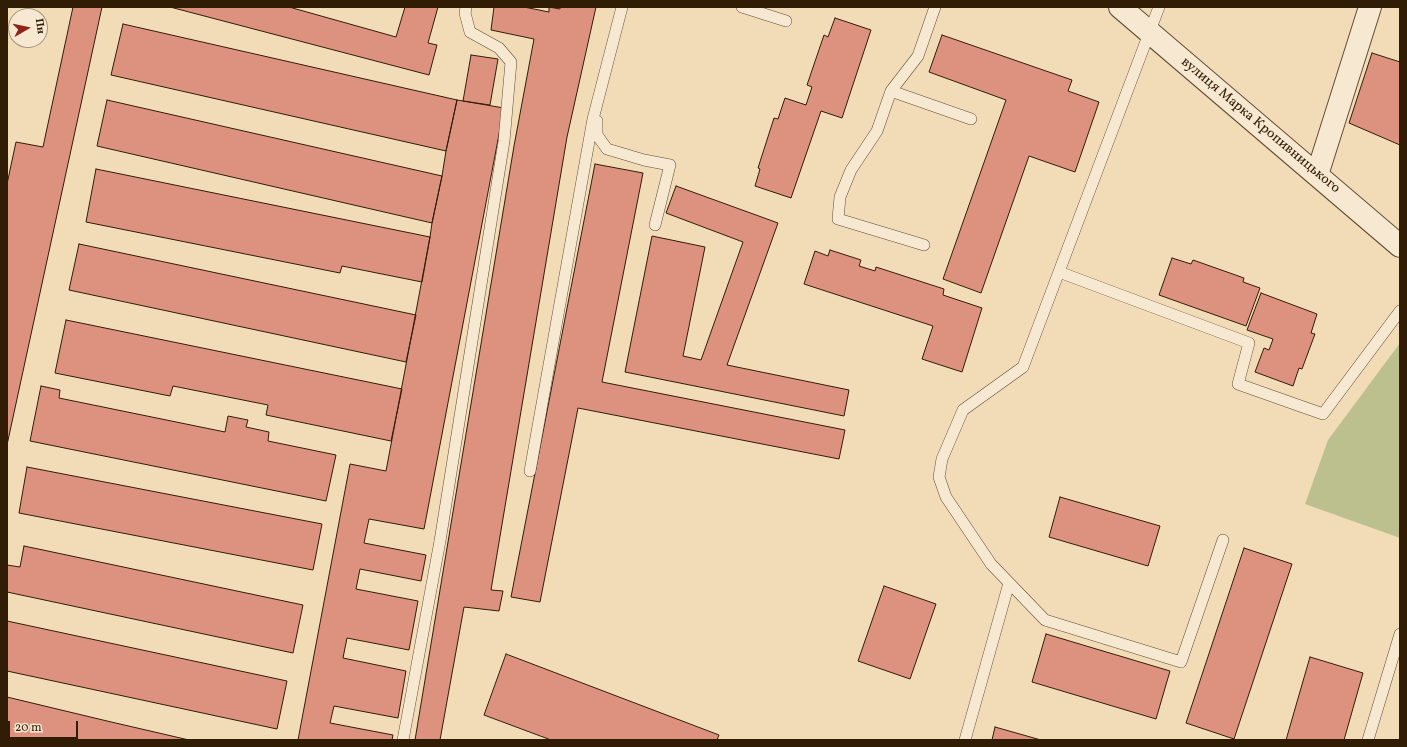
<!DOCTYPE html>
<meta charset="utf-8">
<style>
body{margin:0}
#map{position:relative;width:1407px;height:747px;overflow:hidden;background:#f2dcb8;font-family:Vollkorn,serif}
canvas{display:block}
.frame{position:absolute;inset:0;border:8px solid #311c06;pointer-events:none}
.north{position:absolute;left:8px;top:8px;width:40px;height:40px;box-sizing:border-box;background:#f7e8d1;border:1px solid #a89680;border-radius:50%;rotate:81deg;font-size:11px;font-weight:700;line-height:16px;text-align:center;color:#311c06}
.north::after{content:'';display:block;margin:auto;width:14px;height:18px;background:#8f2418;clip-path:polygon(50% 0,100% 100%,50% 72%,0 100%)}
.scale{position:absolute;left:8px;top:721px;width:70px;height:18px;box-sizing:border-box;border:2px solid #311c06;border-top:0;padding-left:5px;font-size:12px;line-height:14px;white-space:nowrap;color:#311c06;-webkit-text-stroke:3px #f7e8d1;paint-order:stroke}
</style>
<div id="map">
<canvas width="1407" height="747"></canvas>
<div class="frame"></div>
<div class="north">Пн</div>
<div class="scale">20 m</div>
</div>
<script>
const g = document.querySelector('canvas').getContext('2d');
g.lineJoin = 'round';
function fillPath(path, color) { g.fillStyle = color; g.fill(path, 'evenodd'); }
const poly = rows => new Path2D(rows.map(r => 'M' + r).join(''));
function stroke(path, color, width, dash) { g.strokeStyle = color; g.lineWidth = width; g.lineCap = dash ? 'butt' : 'round'; g.setLineDash(dash || []); g.stroke(path); }
function write(font, color, halo, rows, align = 'center') {
  g.font = font + ' Vollkorn,serif'; g.lineWidth = 4; g.setLineDash([]); g.textBaseline = 'middle'; g.strokeStyle = halo; g.fillStyle = color; for (const [text, x, y, turn = 0] of rows) {
    g.save(); g.translate(x, y); g.rotate((+turn || 0) * Math.PI / 180); g.textAlign = isNaN(turn) ? turn : align; if (halo) g.strokeText(text, 0, 0); g.fillText(text, 0, 0); g.restore();
  }
}
fillPath(poly([
 [1400,343,1400,538,1305,504,1328,440]
]), '#bcc08e');
const building = poly([
 [73,7,102,7,7,445,7,184,16,142,43,147,73,7],
 [170,7,289,7,396,37,405,7,438,7,428,43,437,45,429,75,170,7],
 [494,7,524,7,549,12,549,7,560,9,560,7,596,7,567,137,491,590,503,591,499,611,464,607,440,740,415,740,514,146,534,39,491,30,494,7],
 [835,18,871,30,842,118,821,111,791,198,755,186,760,169,758,168,774,118,778,119,785,98,806,105,812,87,807,85,824,35,828,37,835,18],
 [123,24,457,100,446,151,111,75,123,24],
 [942,35,1072,80,1068,91,1099,102,1075,172,1029,156,981,293,943,279,1006,100,929,72,942,35],
 [1372,53,1400,62,1400,145,1349,123,1372,53],
 [471,55,498,59,490,105,463,101,471,55],
 [107,100,442,176,432,223,97,146,107,100],
 [457,100,504,108,424,529,369,519,364,543,426,555,421,581,360,569,356,589,418,601,409,650,347,638,343,658,406,671,398,718,334,706,330,723,393,735,392,740,298,740,350,464,386,471,430,237,432,223,442,176,446,151,457,100],
 [595,164,643,173,602,382,845,430,839,459,578,408,540,602,511,597,595,164],
 [96,169,430,237,422,282,342,266,340,273,86,222,96,169],
 [676,186,778,223,727,365,849,390,844,416,625,372,652,236,705,247,683,356,701,360,743,242,666,213,676,186],
 [79,244,416,315,406,362,69,290,79,244],
 [830,250,861,260,859,266,875,271,876,267,944,289,943,295,982,308,962,372,922,359,933,326,804,284,815,251,828,256,830,250],
 [1172,258,1191,264,1193,260,1244,278,1243,282,1260,288,1246,326,1159,295,1172,258],
 [1261,293,1317,314,1311,333,1315,334,1302,369,1299,368,1293,386,1255,372,1264,348,1269,350,1273,339,1247,330,1261,293],
 [66,320,402,389,391,441,266,415,268,405,173,386,170,396,55,373,66,320],
 [41,386,60,390,59,398,225,432,228,416,248,420,246,427,269,432,268,441,336,455,326,501,30,441,41,386],
 [27,467,322,524,313,570,19,513,27,467],
 [1060,497,1160,526,1148,566,1049,537,1060,497],
 [24,546,303,605,293,653,7,592,7,565,20,567,24,546],
 [1244,548,1292,564,1234,739,1186,723,1244,548],
 [884,586,936,604,910,679,858,661,884,586],
 [7,621,287,681,277,729,7,671,7,621],
 [1046,634,1170,671,1156,719,1032,682,1046,634],
 [506,654,719,735,717,740,551,740,484,715,506,654],
 [1310,657,1363,673,1344,740,1286,740,1310,657],
 [7,697,107,721,189,740,7,740,7,697],
 [995,727,1041,740,992,740,995,727]
]);
fillPath(building, '#dd9280');
stroke(building, '#311c06', 1);
const lane = poly([
 [742,7,786,21],
 [1159,7,1023,367,963,410,942,459,939,477,946,497,991,564,1045,620,1181,662,1223,540],
 [891,91,971,119],
 [597,121,597,135,607,149,644,160,670,165,655,225],
 [924,245,838,219,840,197,851,170,877,131,891,91,918,56,935,7],
 [1059,272,1249,343,1238,384,1323,414,1400,311],
 [530,471,593,119,622,7],
 [403,740,440,541,504,141,511,62,499,48,470,32,465,13,466,7],
 [965,740,1009,583],
 [1368,740,1400,634]
]);
const street = poly([
 [1120,7,1400,246],
 [1317,175,1370,7]
]);
stroke(lane, '#614c32', 12);
stroke(street, '#614c32', 24);
stroke(lane, '#f7e8d1', 11);
stroke(street, '#f7e8d1', 22);
write('14px', '#311c06', '#f7e8d1', [
 ["вулиця Марка Кропивницького",1260,126,40]
]);
</script>
